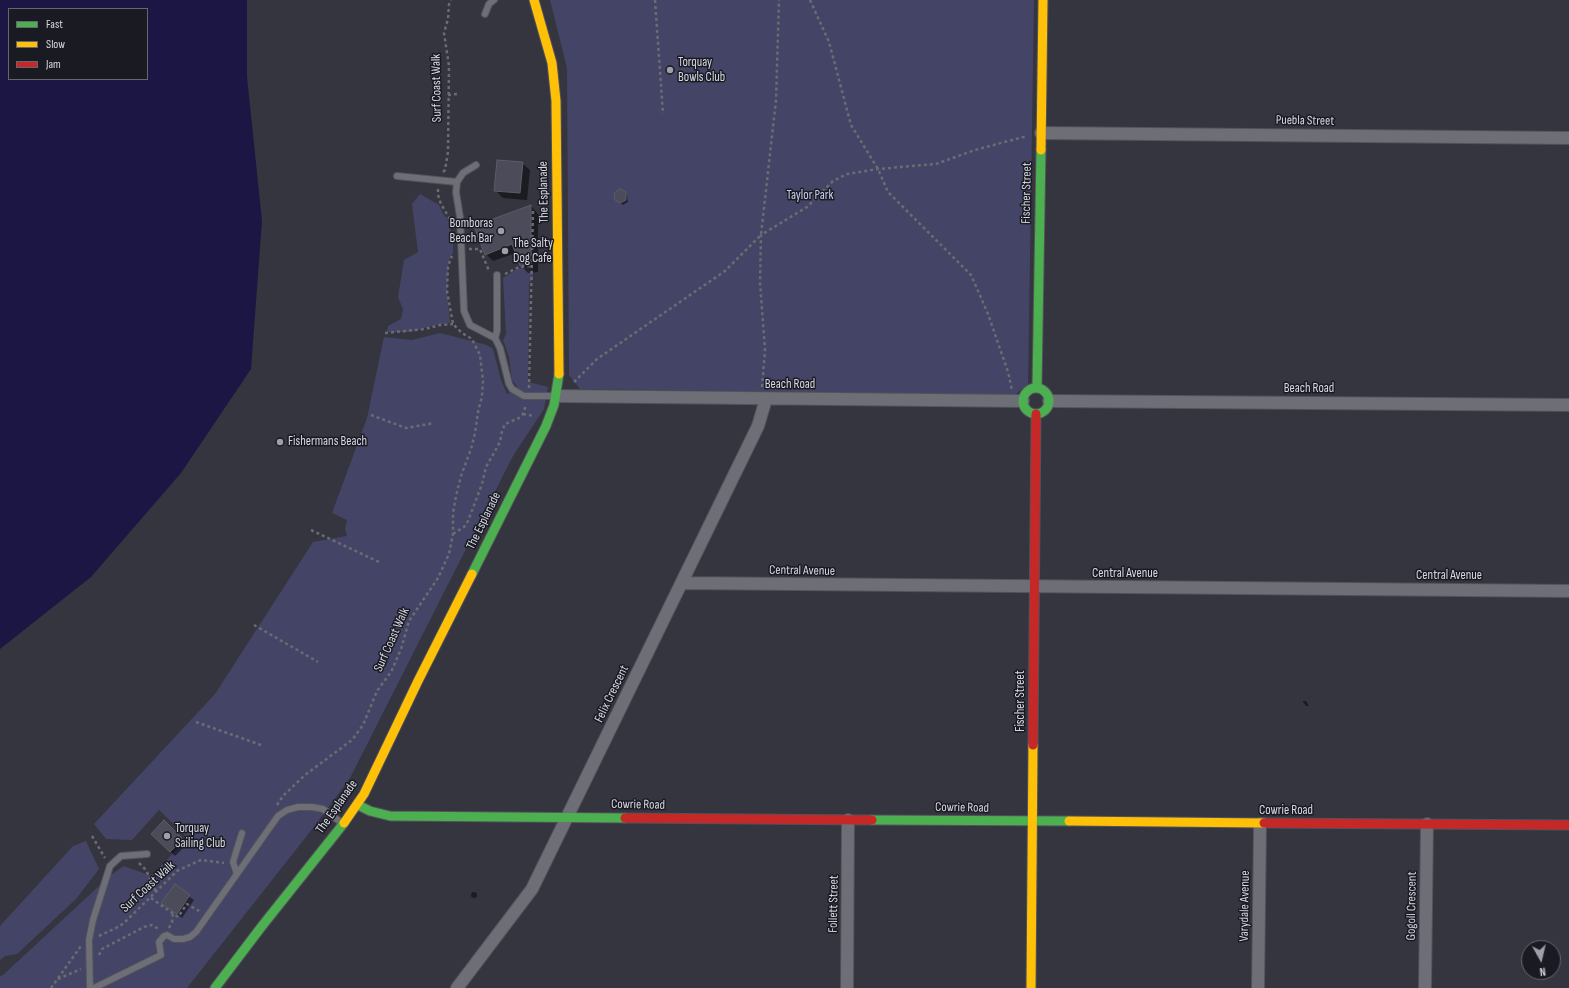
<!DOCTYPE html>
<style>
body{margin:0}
#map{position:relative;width:1569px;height:988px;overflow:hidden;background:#34353f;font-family:"Sofia Sans Condensed",sans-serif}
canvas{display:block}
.legend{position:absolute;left:8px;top:8px;width:140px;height:72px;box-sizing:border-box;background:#1a1a22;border:1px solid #666670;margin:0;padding:5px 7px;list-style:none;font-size:12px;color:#d7d8e4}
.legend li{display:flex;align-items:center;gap:8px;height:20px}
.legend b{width:20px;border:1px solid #666670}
.north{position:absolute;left:1521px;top:940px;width:40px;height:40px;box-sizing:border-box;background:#1a1a22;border:1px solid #666670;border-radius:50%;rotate:172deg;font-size:11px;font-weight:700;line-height:16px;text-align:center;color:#d7d8e4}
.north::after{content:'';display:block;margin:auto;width:14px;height:18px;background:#9e9faa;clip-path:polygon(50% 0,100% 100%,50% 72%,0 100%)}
</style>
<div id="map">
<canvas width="1569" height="988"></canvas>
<ul class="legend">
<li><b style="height:5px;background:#4caf50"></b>Fast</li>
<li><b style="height:5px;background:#ffc107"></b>Slow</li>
<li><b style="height:5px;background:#c62828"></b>Jam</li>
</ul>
<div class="north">N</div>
</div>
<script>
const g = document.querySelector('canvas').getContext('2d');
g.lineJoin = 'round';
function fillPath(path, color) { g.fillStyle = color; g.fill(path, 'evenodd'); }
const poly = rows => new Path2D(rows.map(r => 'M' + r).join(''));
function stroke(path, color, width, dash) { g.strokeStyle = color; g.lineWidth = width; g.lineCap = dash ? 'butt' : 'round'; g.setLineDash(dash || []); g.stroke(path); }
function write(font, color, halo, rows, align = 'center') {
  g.font = font + ' "Sofia Sans Condensed",sans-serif'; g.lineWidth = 3; g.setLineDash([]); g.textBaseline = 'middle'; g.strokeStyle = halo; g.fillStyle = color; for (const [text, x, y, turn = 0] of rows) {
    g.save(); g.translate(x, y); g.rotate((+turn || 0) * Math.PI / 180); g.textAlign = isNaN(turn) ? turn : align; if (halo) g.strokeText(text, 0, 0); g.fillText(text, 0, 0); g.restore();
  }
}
fillPath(poly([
 [550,0,1034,0,1028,384,1015,395,580,389,569,375,567,68],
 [420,194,439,205,443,214,448,219,451,232,453,241,453,253,449,260,448,266,447,291,450,323,435,325,411,332,387,332,388,326,401,319,403,309,398,297,404,260,418,252,412,204],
 [529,267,533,269,533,279,529,283,528,382,548,387,544,409,513,456,350,778,313,828,187,988,0,988,0,976,3,975,112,874,124,866,151,876,188,838,159,810,132,840,106,839,94,824,215,694,313,542,347,536,345,529,347,520,332,513,367,418,384,337,412,340,440,333,487,345,493,349,501,380,507,394,518,388,512,380,509,357,503,340,506,334,503,278,517,269],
 [86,841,99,869,76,899,17,954,5,956,0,960,0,926,73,846]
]), '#444566');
fillPath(poly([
 [0,0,247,0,247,77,262,221,251,369,181,473,91,577,0,649],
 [9,9,147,9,147,79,9,79]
]), '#1b1644');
fillPath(poly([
 [522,163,530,170,527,200,503,198,495,190],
 [625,193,627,195,628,202,623,205,616,200],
 [531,206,538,214,538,272,528,273,521,266,516,253,493,261,486,254],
 [1303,701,1306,701,1309,706,1306,706,1303,702],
 [164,822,187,844,175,856,152,834],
 [175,886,194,900,182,918,163,903],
 '471 895a3 3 0 1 1 6 0a3 3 0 1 1-6 0Z'
]), '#0007');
const building = poly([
 [497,160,523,162,520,193,494,191,497,160],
 [620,189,626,192,626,200,620,203,615,200,614,193,620,189],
 [531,205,531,264,520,266,512,244,485,255,474,226,531,205],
 [164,820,183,839,170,852,151,834,164,820],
 [175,884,190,895,177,914,161,903,175,884]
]);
fillPath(building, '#4b4b5a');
stroke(building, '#5b5c65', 1);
const lane = poly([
 [485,14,489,4,494,0],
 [476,165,463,173,457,182,456,192,460,217,464,311,470,325,495,338,500,348,509,384,512,389,524,396,555,396],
 [397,176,457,182],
 [495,338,497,331,497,275],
 [237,874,233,862,242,833],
 [90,988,89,940,93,920,110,866,121,856,147,854],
 [94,988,161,955,159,942,164,936,167,935,174,939,183,939,190,937,196,932,278,816,287,810,298,807,312,807,323,809,342,823]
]);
const street = poly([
 [1041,133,1569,138],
 [556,396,1023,401],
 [1049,401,1569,405],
 [682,583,1569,591],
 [457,988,532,889,758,426,766,399],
 [847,988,848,820],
 [1258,988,1260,824],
 [1425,988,1427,824]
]);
const fast = poly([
 [1037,387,1041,150],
 '1023 401a13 13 0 1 1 26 0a13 13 0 1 1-26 0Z',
 [472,574,546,426,554,405,559,374],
 [358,805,370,811,390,816,625,818],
 [872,820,1069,821],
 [215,988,262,926,344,823]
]);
const slow = poly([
 [534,0,552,63,556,101,559,374],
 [1041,150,1043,0],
 [1069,821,1264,823],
 [344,823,364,794,418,681,472,574],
 [1031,988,1033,745]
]);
const jam = poly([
 [1033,745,1036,414],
 [625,818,872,820],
 [1264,823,1569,825]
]);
stroke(lane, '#52525b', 8);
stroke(street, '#52525b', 14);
stroke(fast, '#52525b', 11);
stroke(slow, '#52525b', 11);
stroke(jam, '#52525b', 11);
stroke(poly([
 [655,0,663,114],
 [810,0,829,42,851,125,878,169,888,192,971,275,988,314,1008,372,1012,390],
 [448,95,457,94],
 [443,172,445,170,448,152,449,66,444,33,448,19,449,4,451,0],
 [438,189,438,195,441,204,451,221],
 [469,249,480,249,489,271],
 [505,274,519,267,531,266],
 [385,333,425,329,440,325,453,324],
 [574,382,597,359,725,271,761,235,776,100,779,0],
 [762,387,765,350,760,282,761,235,807,207,833,181,847,174,878,169,936,164,975,150,1027,136],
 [529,388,533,210],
 [523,414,534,416],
 [371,415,406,428,434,423],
 [311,530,379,562],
 [453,534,464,527,468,521,482,484,486,467,500,442,502,431,505,424,519,418,523,414,526,405],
 [254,625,318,662],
 [196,722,264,746],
 [277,805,283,796,305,775,352,740,363,725,377,691,391,672,401,649,409,621,438,578,449,554,453,534,453,513,456,496,461,476,471,449,475,433,478,412,482,396,483,381,480,355,472,339,462,333,453,324,447,291,448,266,452,256],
 [92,836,105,858],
 [139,863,146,870,156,892],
 [151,898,178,917,187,904,201,912],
 [169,928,172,922,173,911],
 [99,936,120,926,126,921,177,871,201,860,224,863],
 [99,955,102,949,144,927,152,925,160,930],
 [58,979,81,969],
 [51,988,81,946]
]), '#6b6b72', 2.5, [3, 3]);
stroke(lane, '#6d6e76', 6);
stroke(street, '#6d6e76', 12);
stroke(fast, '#4caf50', 9);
stroke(slow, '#ffc107', 9);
stroke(jam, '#c62828', 9);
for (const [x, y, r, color] of [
 [670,70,4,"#9e9faa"],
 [501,231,4,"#9e9faa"],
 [505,251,4,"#9e9faa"],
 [280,442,4,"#9e9faa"],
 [167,836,4,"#9e9faa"]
]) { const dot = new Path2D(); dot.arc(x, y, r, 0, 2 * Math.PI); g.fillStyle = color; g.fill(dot); stroke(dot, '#1a1a22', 1.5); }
write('13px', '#d7d8e4', '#1a1a22', [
 ["Torquay",678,63],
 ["Bowls Club",678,78],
 ["Bomboras",493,224,"right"],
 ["Beach Bar",493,239,"right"],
 ["The Salty",513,244],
 ["Dog Cafe",513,259],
 ["Fishermans Beach",288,442],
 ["Torquay",175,829],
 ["Sailing Club",175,844]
], 'left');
write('13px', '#d7d8e4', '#1a1a22', [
 ["Surf Coast Walk",437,88,-91],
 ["Puebla Street",1305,121,1],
 ["The Esplanade",544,192,-91],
 ["Fischer Street",1027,193,-89],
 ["Beach Road",790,385],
 ["Beach Road",1309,389],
 ["The Esplanade",484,521,-64],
 ["Central Avenue",802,571,1],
 ["Central Avenue",1125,574],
 ["Central Avenue",1449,576],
 ["Surf Coast Walk",392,640,-66],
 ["Felix Crescent",612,694,-64],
 ["Fischer Street",1021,701,-90],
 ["Cowrie Road",638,805,1],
 ["The Esplanade",337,807,-55],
 ["Cowrie Road",962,808,1],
 ["Cowrie Road",1286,811],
 ["Surf Coast Walk",148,887,-43],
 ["Follett Street",834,904,-89],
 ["Varydale Avenue",1245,906,-89],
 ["Gogoll Crescent",1412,906,-89]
]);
write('13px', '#cbcef0', '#1a1a22', [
 ["Taylor Park",810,196]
]);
</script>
